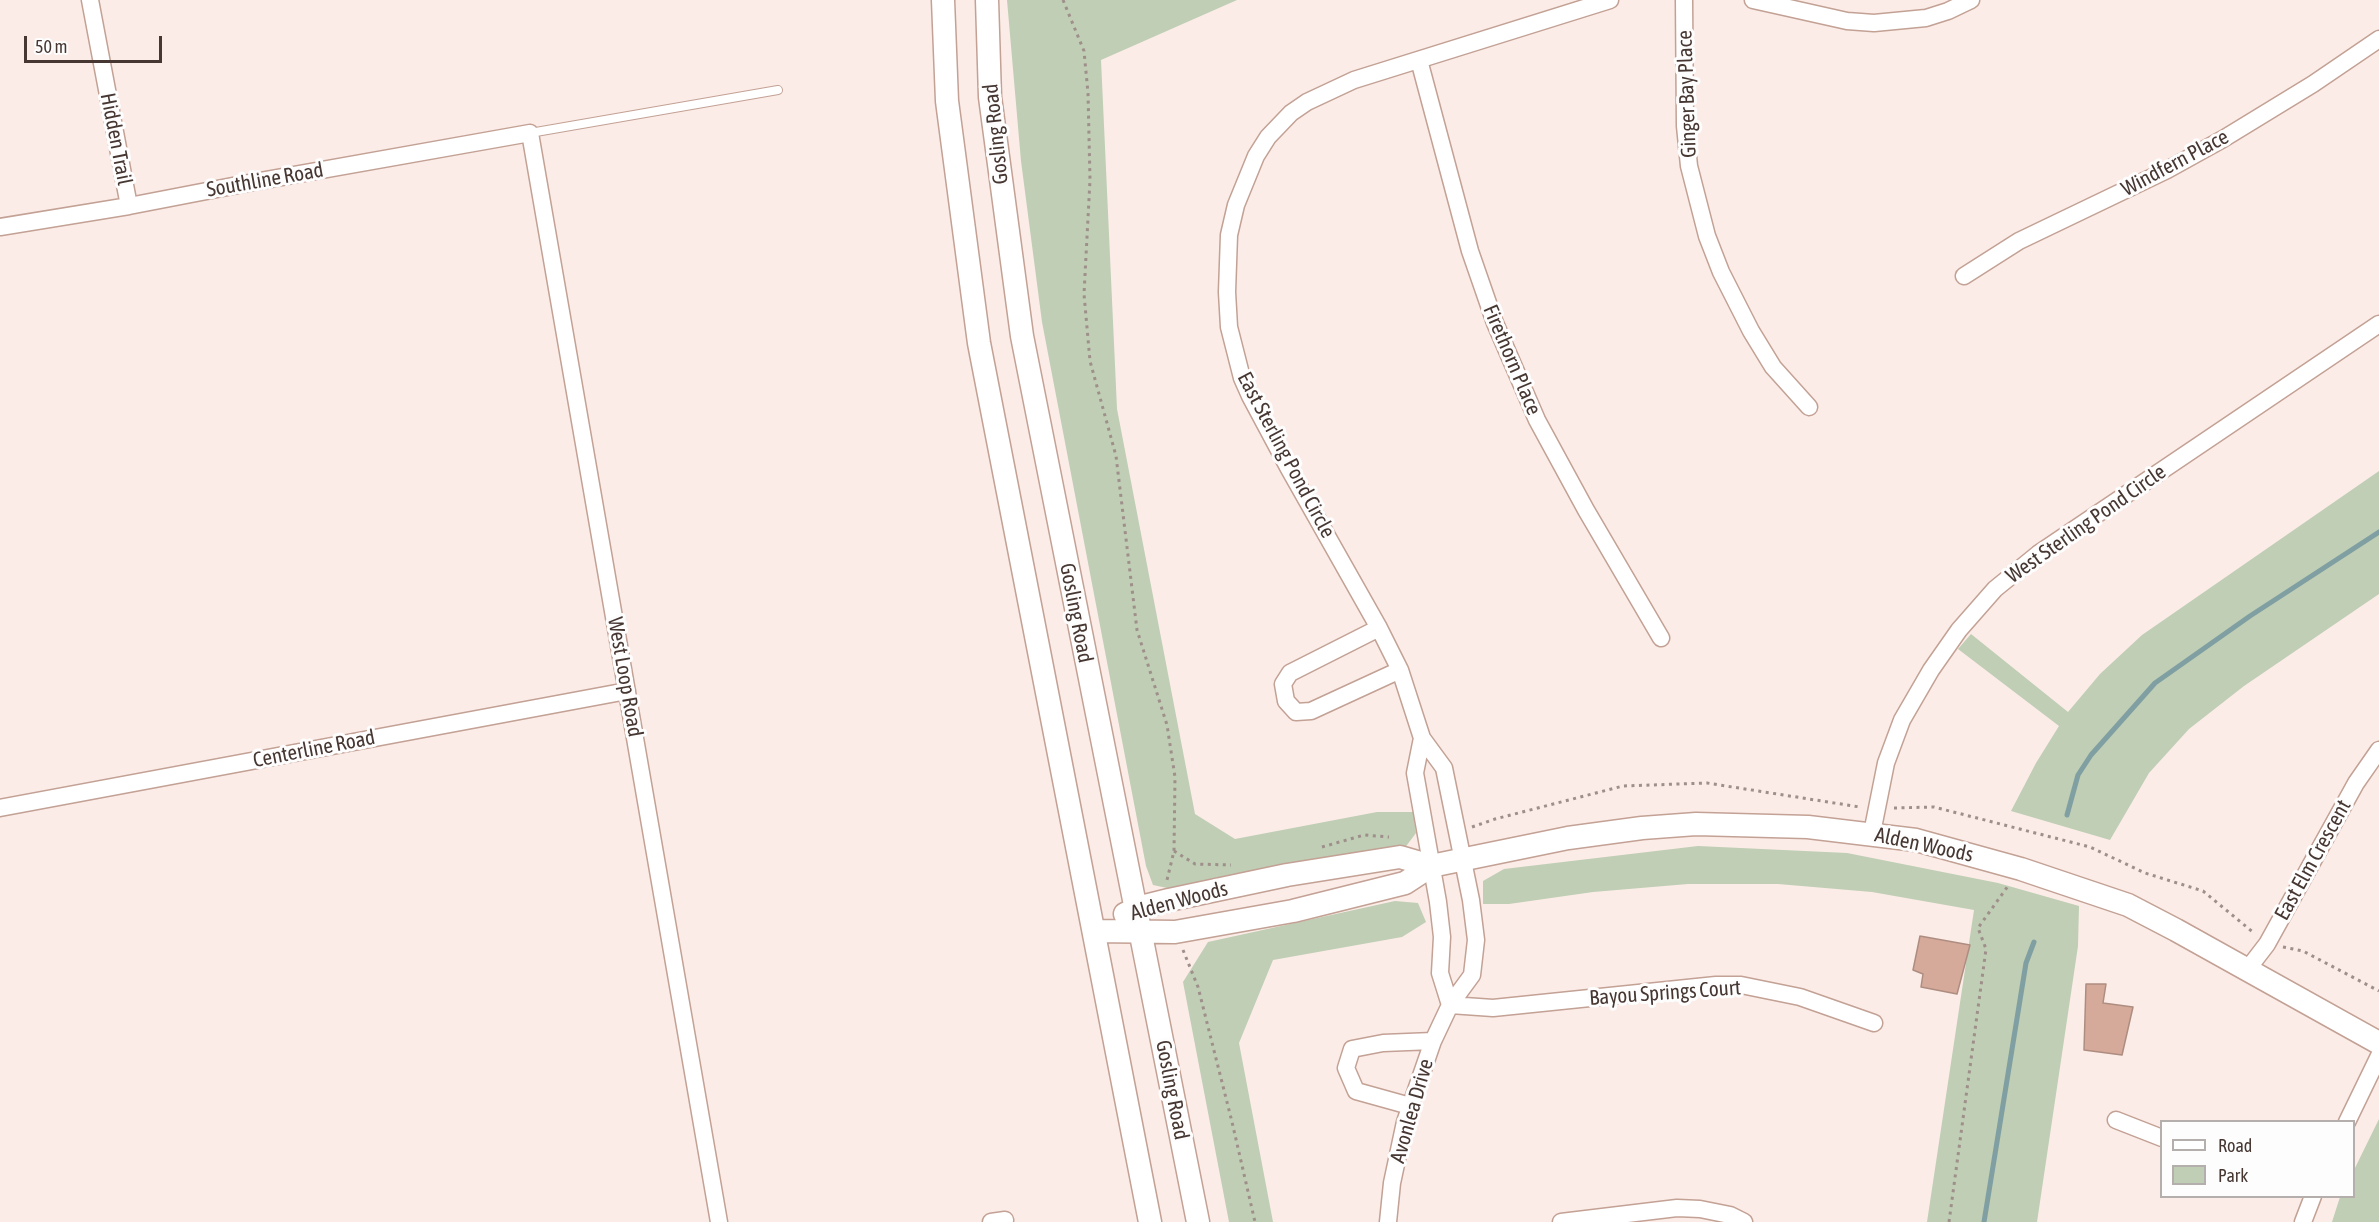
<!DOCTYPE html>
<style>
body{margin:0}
#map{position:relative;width:2379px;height:1222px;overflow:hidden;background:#fbece7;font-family:"Asap Condensed",sans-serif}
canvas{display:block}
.legend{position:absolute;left:2160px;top:1120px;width:195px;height:78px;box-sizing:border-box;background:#fdfdfd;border:2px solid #b4aeac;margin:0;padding:8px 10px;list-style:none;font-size:18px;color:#463732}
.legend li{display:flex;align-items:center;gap:12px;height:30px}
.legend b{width:30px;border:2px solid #b4aeac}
.scale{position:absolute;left:24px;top:36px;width:138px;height:27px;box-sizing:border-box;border:3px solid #463732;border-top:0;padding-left:8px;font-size:18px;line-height:21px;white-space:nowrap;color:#463732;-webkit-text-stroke:4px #fdfdfd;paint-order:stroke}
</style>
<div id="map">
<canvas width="2379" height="1222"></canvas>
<ul class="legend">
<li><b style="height:8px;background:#fff"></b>Road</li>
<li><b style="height:16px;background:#bfceb4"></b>Park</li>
</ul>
<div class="scale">50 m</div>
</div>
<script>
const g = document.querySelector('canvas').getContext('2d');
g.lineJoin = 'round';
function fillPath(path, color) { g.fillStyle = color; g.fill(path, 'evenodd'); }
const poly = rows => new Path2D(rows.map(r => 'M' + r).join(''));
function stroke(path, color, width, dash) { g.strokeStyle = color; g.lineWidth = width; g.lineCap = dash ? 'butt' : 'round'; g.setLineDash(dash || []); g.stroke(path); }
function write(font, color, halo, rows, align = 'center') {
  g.font = font + ' "Asap Condensed",sans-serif'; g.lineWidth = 6; g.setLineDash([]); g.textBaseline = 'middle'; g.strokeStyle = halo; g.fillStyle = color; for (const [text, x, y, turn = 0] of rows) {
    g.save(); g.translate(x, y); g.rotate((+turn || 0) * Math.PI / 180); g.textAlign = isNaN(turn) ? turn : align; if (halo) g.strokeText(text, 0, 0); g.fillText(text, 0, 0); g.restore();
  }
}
fillPath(poly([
 [1007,0,1237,0,1101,60,1117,409,1195,814,1235,839,1377,812,1413,812,1416,833,1404,849,1172,889,1153,885,1146,866,1042,322,1021,161],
 [2379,471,2379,594,2244,686,2189,729,2149,773,2110,840,2011,811,2036,763,2059,726,1958,649,1971,634,2068,712,2100,674,2142,635],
 [1698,846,1847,853,1998,883,2079,906,2078,946,2037,1222,1927,1222,1974,910,1872,892,1778,884,1688,884,1593,892,1509,904,1483,904,1483,881,1504,869],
 [1395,901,1418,903,1426,922,1402,937,1273,960,1239,1043,1273,1222,1229,1222,1183,982,1208,942],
 [2379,1119,2379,1222,2332,1222,2340,1197,2354,1196,2354,1170]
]), '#bfceb4');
stroke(poly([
 [2067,815,2078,775,2091,755,2155,683,2250,616,2379,532],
 [1984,1222,2026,963,2034,942]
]), '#7f9fa2', 5);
const building = poly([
 [1920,936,1970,945,1957,994,1921,987,1923,974,1913,970,1920,936],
 [2086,984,2106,984,2103,1003,2133,1007,2122,1055,2084,1050,2086,984]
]);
fillPath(building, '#d6aa9a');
stroke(building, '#ae8d81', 1.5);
const lane = poly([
 [530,133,778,90]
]);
const street = poly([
 [90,0,129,206],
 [1684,0,1685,126,1689,166,1707,236,1721,272,1751,331,1773,367,1809,407],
 [1753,0,1847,21,1874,23,1926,18,1948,11,1971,0],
 [1419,60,1470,251,1495,323,1537,420,1586,510,1661,638],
 [0,227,129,206,243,184,530,133,719,1222],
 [1964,276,2019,241,2167,170,2223,139,2313,84,2379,39],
 [1379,628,1290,673,1283,684,1286,701,1296,712,1311,711,1400,670],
 [1422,738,1415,773,1438,902,1442,937,1440,973,1450,1005],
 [0,808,627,691],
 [1872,833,1886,763,1902,720,1931,670,1959,630,1995,589,2038,554,2379,324],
 [2247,970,2267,944,2356,783,2379,750],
 [1450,1005,1493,1008,1716,985,1741,985,1800,997,1874,1023],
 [1410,1106,1356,1091,1346,1068,1352,1049,1383,1043,1433,1041],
 [2116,1120,2162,1138],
 [2347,1122,2379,1056],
 [991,1222,1005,1220],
 [1388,1222,1392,1183,1405,1122,1433,1041,1450,1005,1472,975,1476,940,1471,900,1444,768,1422,738,1400,670,1379,628,1288,467,1250,396,1242,378,1229,327,1227,292,1229,235,1236,205,1256,156,1268,137,1291,113,1307,102,1354,80,1610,0],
 [1561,1222,1677,1208,1700,1209,1730,1215,1744,1222],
 [2303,1222,2313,1196]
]);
const secondary = poly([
 [943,0,947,101,979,343,1150,1222],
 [987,0,990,97,1022,336,1198,1222],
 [1125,914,1137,908,1169,900,1287,875,1400,857,1431,866],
 [1095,931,1175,932,1293,911,1405,883,1431,866,1568,838,1642,828,1696,824,1808,827,1916,840,2021,869,2128,905,2176,930,2379,1043]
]);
stroke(lane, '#c3a195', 10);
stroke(street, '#c3a195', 19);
stroke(secondary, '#c3a195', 25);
stroke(poly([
 [1063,0,1084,51,1088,93,1090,180,1084,294,1090,361,1116,456,1137,630,1167,725,1175,777,1174,851,1167,880],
 [1894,808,1934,807,2090,847,2145,873,2203,891,2254,933],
 [1472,827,1495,819,1623,786,1707,783,1860,807],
 [1322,847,1364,835,1389,837],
 [1174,851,1195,864,1231,865],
 [2283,947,2303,951,2379,991],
 [1183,950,1198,987,1232,1122,1255,1222],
 [1949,1222,1986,949,1978,928,2008,886]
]), '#9e8f8a', 3, [3, 4.5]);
stroke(lane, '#fff', 8);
stroke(street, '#fff', 16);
stroke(secondary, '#fff', 22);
write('21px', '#463732', '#fdfdfd', [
 ["Ginger Bay Place",1687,94,-92],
 ["Gosling Road",996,134,-96],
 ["Hidden Trail",116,139,79],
 ["Windfern Place",2175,163,-28],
 ["Southline Road",265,180,-10],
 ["Firethorn Place",1512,360,67],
 ["East Sterling Pond Circle",1286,455,62],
 ["West Sterling Pond Circle",2086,524,-35],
 ["Gosling Road",1076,613,79],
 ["West Loop Road",625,677,80],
 ["Centerline Road",314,749,-11],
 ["Alden Woods",1924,845,12],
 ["East Elm Crescent",2313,860,-61],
 ["Alden Woods",1179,901,-15],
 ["Bayou Springs Court",1665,993,-4],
 ["Gosling Road",1172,1090,79],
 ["Avonlea Drive",1412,1111,-74]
]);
</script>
